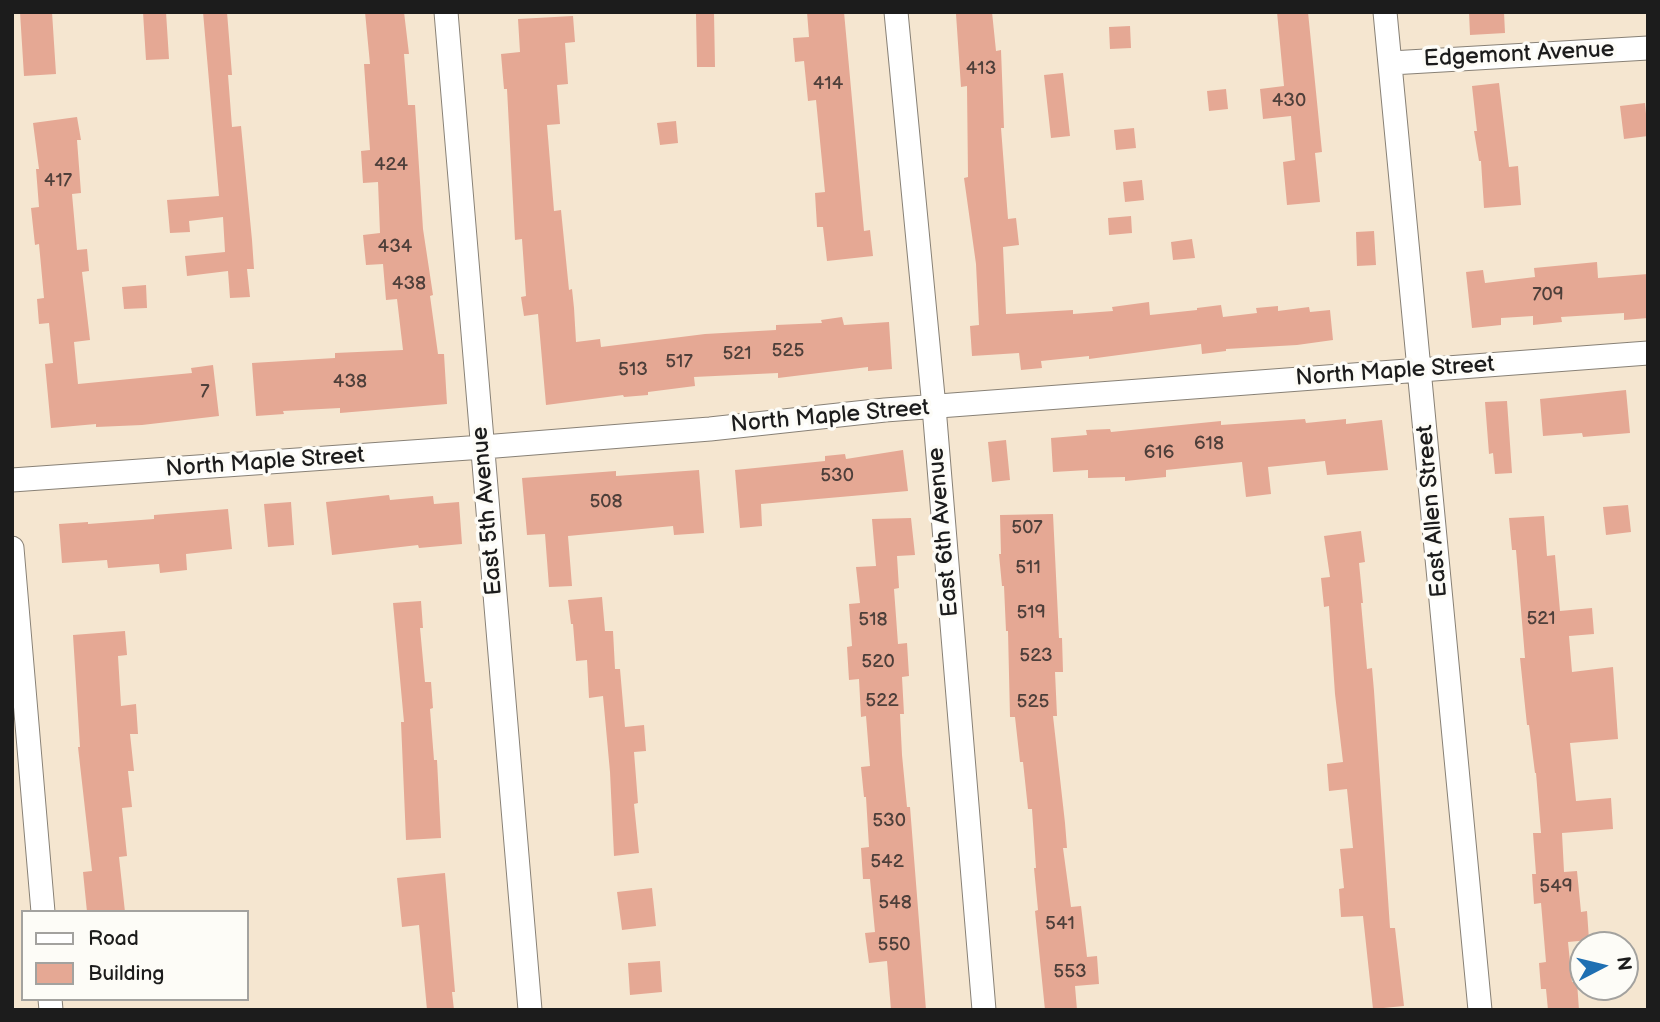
<!DOCTYPE html>
<style>
body{margin:0}
#map{position:relative;width:1660px;height:1022px;overflow:hidden;background:#f5e6d0;font-family:"Balsamiq Sans",sans-serif}
canvas{display:block}
.frame{position:absolute;inset:0;border:14px solid #1c1c1c;pointer-events:none}
.legend{position:absolute;left:21px;top:910px;width:228px;height:91px;box-sizing:border-box;background:#fdfcf7;border:2px solid #a3a29f;margin:0;padding:9px 12px;list-style:none;font-size:21px;color:#1c1c1c}
.legend li{display:flex;align-items:center;gap:14px;height:35px}
.legend b{width:35px;border:2px solid #a3a29f}
.north{position:absolute;left:1569px;top:931px;width:70px;height:70px;box-sizing:border-box;background:#fdfcf7;border:2px solid #a3a29f;border-radius:50%;rotate:83deg;font-size:19px;font-weight:700;line-height:28px;text-align:center;color:#1c1c1c}
.north::after{content:'';display:block;margin:auto;width:24px;height:32px;background:#1f6fb2;clip-path:polygon(50% 0,100% 100%,50% 72%,0 100%)}
</style>
<div id="map">
<canvas width="1660" height="1022"></canvas>
<div class="frame"></div>
<ul class="legend">
<li><b style="height:9px;background:#fff"></b>Road</li>
<li><b style="height:19px;background:#e5a894"></b>Building</li>
</ul>
<div class="north">N</div>
</div>
<script>
const g = document.querySelector('canvas').getContext('2d');
g.lineJoin = 'round';
function fillPath(path, color) { g.fillStyle = color; g.fill(path, 'evenodd'); }
const poly = rows => new Path2D(rows.map(r => 'M' + r).join(''));
function stroke(path, color, width, dash) { g.strokeStyle = color; g.lineWidth = width; g.lineCap = dash ? 'butt' : 'round'; g.setLineDash(dash || []); g.stroke(path); }
function write(font, color, halo, rows, align = 'center') {
  g.font = font + ' "Balsamiq Sans",sans-serif'; g.lineWidth = 7; g.setLineDash([]); g.textBaseline = 'middle'; g.strokeStyle = halo; g.fillStyle = color; for (const [text, x, y, turn = 0] of rows) {
    g.save(); g.translate(x, y); g.rotate((+turn || 0) * Math.PI / 180); g.textAlign = isNaN(turn) ? turn : align; if (halo) g.strokeText(text, 0, 0); g.fillText(text, 0, 0); g.restore();
  }
}
fillPath(poly([
 [20,12,52,12,56,74,24,76],
 [143,12,166,12,169,59,146,60],
 [203,12,227,12,232,75,228,75,232,127,241,126,252,240,254,269,247,269,250,297,230,298,228,271,187,276,185,256,225,252,223,217,189,221,190,232,170,233,167,200,219,196],
 [365,12,404,12,409,54,404,54,408,105,415,105,423,229,433,295,430,296,438,354,444,354,447,404,340,413,340,408,283,411,284,414,256,416,252,363,335,358,335,353,403,350,397,299,386,300,383,264,366,265,363,235,380,233,378,182,363,183,361,151,370,150,364,64,370,64],
 [807,12,844,12,864,231,870,230,873,256,827,261,823,227,817,227,815,193,825,192,816,100,808,101,804,61,795,62,793,38,809,37],
 [992,12,996,51,1001,50,1004,128,1001,128,1008,219,1016,218,1019,245,1003,247,1006,314,1073,310,1073,314,1113,311,1112,307,1149,302,1150,315,1197,310,1197,308,1221,305,1223,317,1257,313,1256,308,1278,306,1278,311,1309,307,1310,312,1330,310,1333,340,1297,345,1226,349,1226,351,1202,354,1201,344,1089,359,1089,356,1041,361,1042,368,1021,370,1019,353,972,356,970,326,979,325,976,264,964,178,968,177,967,86,961,87,956,14],
 [1277,12,1308,12,1322,152,1315,153,1320,202,1287,205,1283,162,1295,160,1291,116,1263,119,1260,89,1284,86],
 [1469,12,1504,12,1505,33,1470,35],
 [714,13,715,67,697,67,696,14],
 [573,16,575,42,565,43,568,84,557,85,560,124,547,125,554,211,561,210,569,290,572,289,574,308,576,342,600,339,601,347,705,334,776,330,776,325,822,323,821,320,842,317,844,325,889,322,892,369,868,371,868,367,778,378,778,373,694,377,695,386,648,392,648,395,624,397,623,395,546,405,538,314,524,316,521,297,526,296,522,239,515,240,507,89,504,89,501,54,520,52,518,19],
 [1130,26,1131,48,1110,49,1109,27],
 [1063,73,1070,136,1051,138,1044,75],
 [1499,83,1509,167,1518,166,1521,205,1484,208,1481,161,1479,161,1474,131,1477,131,1472,86],
 [1226,89,1228,109,1209,111,1207,91],
 [1645,103,1648,136,1624,139,1620,106],
 [77,117,81,140,77,140,81,193,72,194,77,250,87,249,89,271,82,272,90,340,74,342,78,384,192,373,191,368,213,365,219,416,142,425,96,427,96,424,51,428,45,364,53,363,49,323,39,324,37,299,44,298,39,244,35,245,31,208,39,207,36,169,39,169,33,123],
 [676,121,678,143,660,145,657,123],
 [1134,128,1136,148,1116,150,1114,130],
 [1142,180,1144,200,1125,202,1123,182],
 [1131,216,1132,233,1109,235,1108,218],
 [1374,231,1376,265,1357,266,1356,232],
 [1192,239,1195,258,1173,260,1171,242],
 [1597,262,1598,278,1648,274,1648,318,1624,320,1624,313,1561,317,1562,322,1533,325,1533,316,1501,318,1501,325,1472,328,1466,272,1483,270,1485,283,1535,277,1534,268],
 [146,285,147,308,124,309,122,287],
 [1626,390,1630,433,1583,437,1582,433,1543,436,1540,399],
 [1507,401,1512,473,1495,474,1493,453,1489,454,1485,402],
 [1305,419,1306,423,1346,419,1346,424,1382,420,1388,470,1327,475,1325,461,1268,467,1271,494,1246,497,1242,462,1166,470,1166,477,1125,481,1125,477,1088,478,1088,470,1053,472,1051,438,1087,435,1086,430,1110,429,1111,432,1221,421,1221,425],
 [1006,440,1010,480,992,482,988,442],
 [903,450,908,491,761,504,762,526,740,528,735,470,825,461,825,456,845,454,846,459],
 [699,470,704,533,674,535,673,526,568,536,572,586,549,587,545,534,527,535,522,478,616,471,616,476],
 [389,495,390,500,433,496,434,504,459,502,462,544,419,548,418,545,332,555,326,502],
 [291,502,294,545,268,547,264,504],
 [1628,505,1631,532,1606,535,1603,507],
 [228,509,232,549,186,554,187,570,160,573,159,564,108,568,107,560,62,563,59,524,88,522,88,524,154,519,154,515],
 [1053,514,1059,638,1062,638,1063,672,1055,672,1057,716,1053,716,1065,823,1067,848,1063,848,1071,907,1081,906,1087,957,1097,956,1099,984,1075,986,1077,1010,1045,1010,1035,911,1038,910,1034,868,1036,868,1032,809,1028,809,1023,762,1020,762,1015,717,1010,717,1008,631,1006,631,1004,586,1002,586,999,554,1001,554,1000,515],
 [1544,516,1547,556,1555,555,1560,611,1592,608,1594,634,1569,636,1572,672,1613,667,1618,739,1570,743,1576,801,1611,798,1613,829,1562,833,1564,872,1577,871,1581,912,1587,911,1589,940,1568,942,1572,982,1577,982,1579,1010,1548,1010,1546,989,1541,989,1539,963,1546,962,1541,903,1534,904,1532,874,1536,874,1533,833,1541,833,1536,773,1535,773,1529,725,1527,725,1520,658,1525,658,1516,550,1512,550,1509,518],
 [911,518,915,555,897,556,899,588,894,589,898,644,907,643,909,676,902,677,904,714,900,714,902,755,907,807,910,807,926,1010,891,1010,887,961,869,963,865,933,875,932,870,879,863,879,861,848,869,847,866,797,864,797,861,767,870,766,866,716,861,717,859,679,849,680,847,647,852,646,849,604,860,603,856,567,876,566,872,519],
 [1361,531,1365,562,1359,563,1363,603,1361,603,1367,669,1372,668,1374,691,1390,928,1395,928,1404,1006,1373,1009,1363,916,1341,917,1339,889,1344,888,1340,849,1353,848,1347,789,1329,791,1327,764,1343,762,1335,694,1329,606,1324,607,1321,578,1330,577,1324,536],
 [602,597,605,631,613,631,615,669,620,669,625,727,644,725,646,751,634,752,638,803,634,804,639,853,614,856,610,772,603,696,589,698,587,660,576,661,573,624,571,624,568,600],
 [421,601,423,628,420,628,425,682,431,682,433,708,430,709,434,760,437,760,441,838,406,840,401,722,404,722,393,603],
 [125,631,127,655,118,656,121,706,136,704,138,734,130,734,134,771,128,771,132,807,122,808,127,856,119,857,125,912,87,912,83,872,92,871,78,747,80,747,73,635],
 [445,873,455,992,452,992,454,1010,427,1010,419,925,402,927,397,878],
 [652,888,656,926,622,930,617,892],
 [660,961,662,992,630,995,628,963]
]), '#e5a894');
const minor = poly([
 [446,12,530,1010],
 [896,12,934,407,984,1010],
 [1385,12,1480,1010],
 [1391,63,1648,48],
 [12,480,483,447,710,429,885,410,1648,353],
 [12,548,43,912],
 [50,999,51,1010]
]);
stroke(minor, '#888176', 25);
stroke(minor, '#fff', 23);
write('19px', '#4e3f3a', null, [
 ["413",981,69],
 ["414",828,84],
 ["430",1289,101],
 ["424",391,165],
 ["417",58,181],
 ["434",395,247],
 ["438",409,284],
 ["709",1548,295],
 ["525",788,351],
 ["521",737,354],
 ["517",679,362],
 ["513",633,370],
 ["438",350,382],
 ["7",205,392],
 ["618",1209,444],
 ["616",1159,453],
 ["530",837,476],
 ["508",606,502],
 ["507",1027,528],
 ["511",1028,568],
 ["519",1031,613],
 ["521",1541,619],
 ["518",873,620],
 ["523",1036,656],
 ["520",878,662],
 ["522",882,701],
 ["525",1033,702],
 ["530",889,821],
 ["542",887,862],
 ["549",1556,887],
 ["548",895,903],
 ["541",1060,924],
 ["550",894,945],
 ["553",1070,972]
]);
write('23px', '#1c1c1c', '#fdfcf7', [
 ["Edgemont Avenue",1519,55,-3],
 ["North Maple Street",1395,372,-4],
 ["North Maple Street",830,417,-5],
 ["North Maple Street",265,463,-4],
 ["East 5th Avenue",488,511,-95],
 ["East Allen Street",1433,511,-95],
 ["East 6th Avenue",944,532,-95]
]);
</script>
